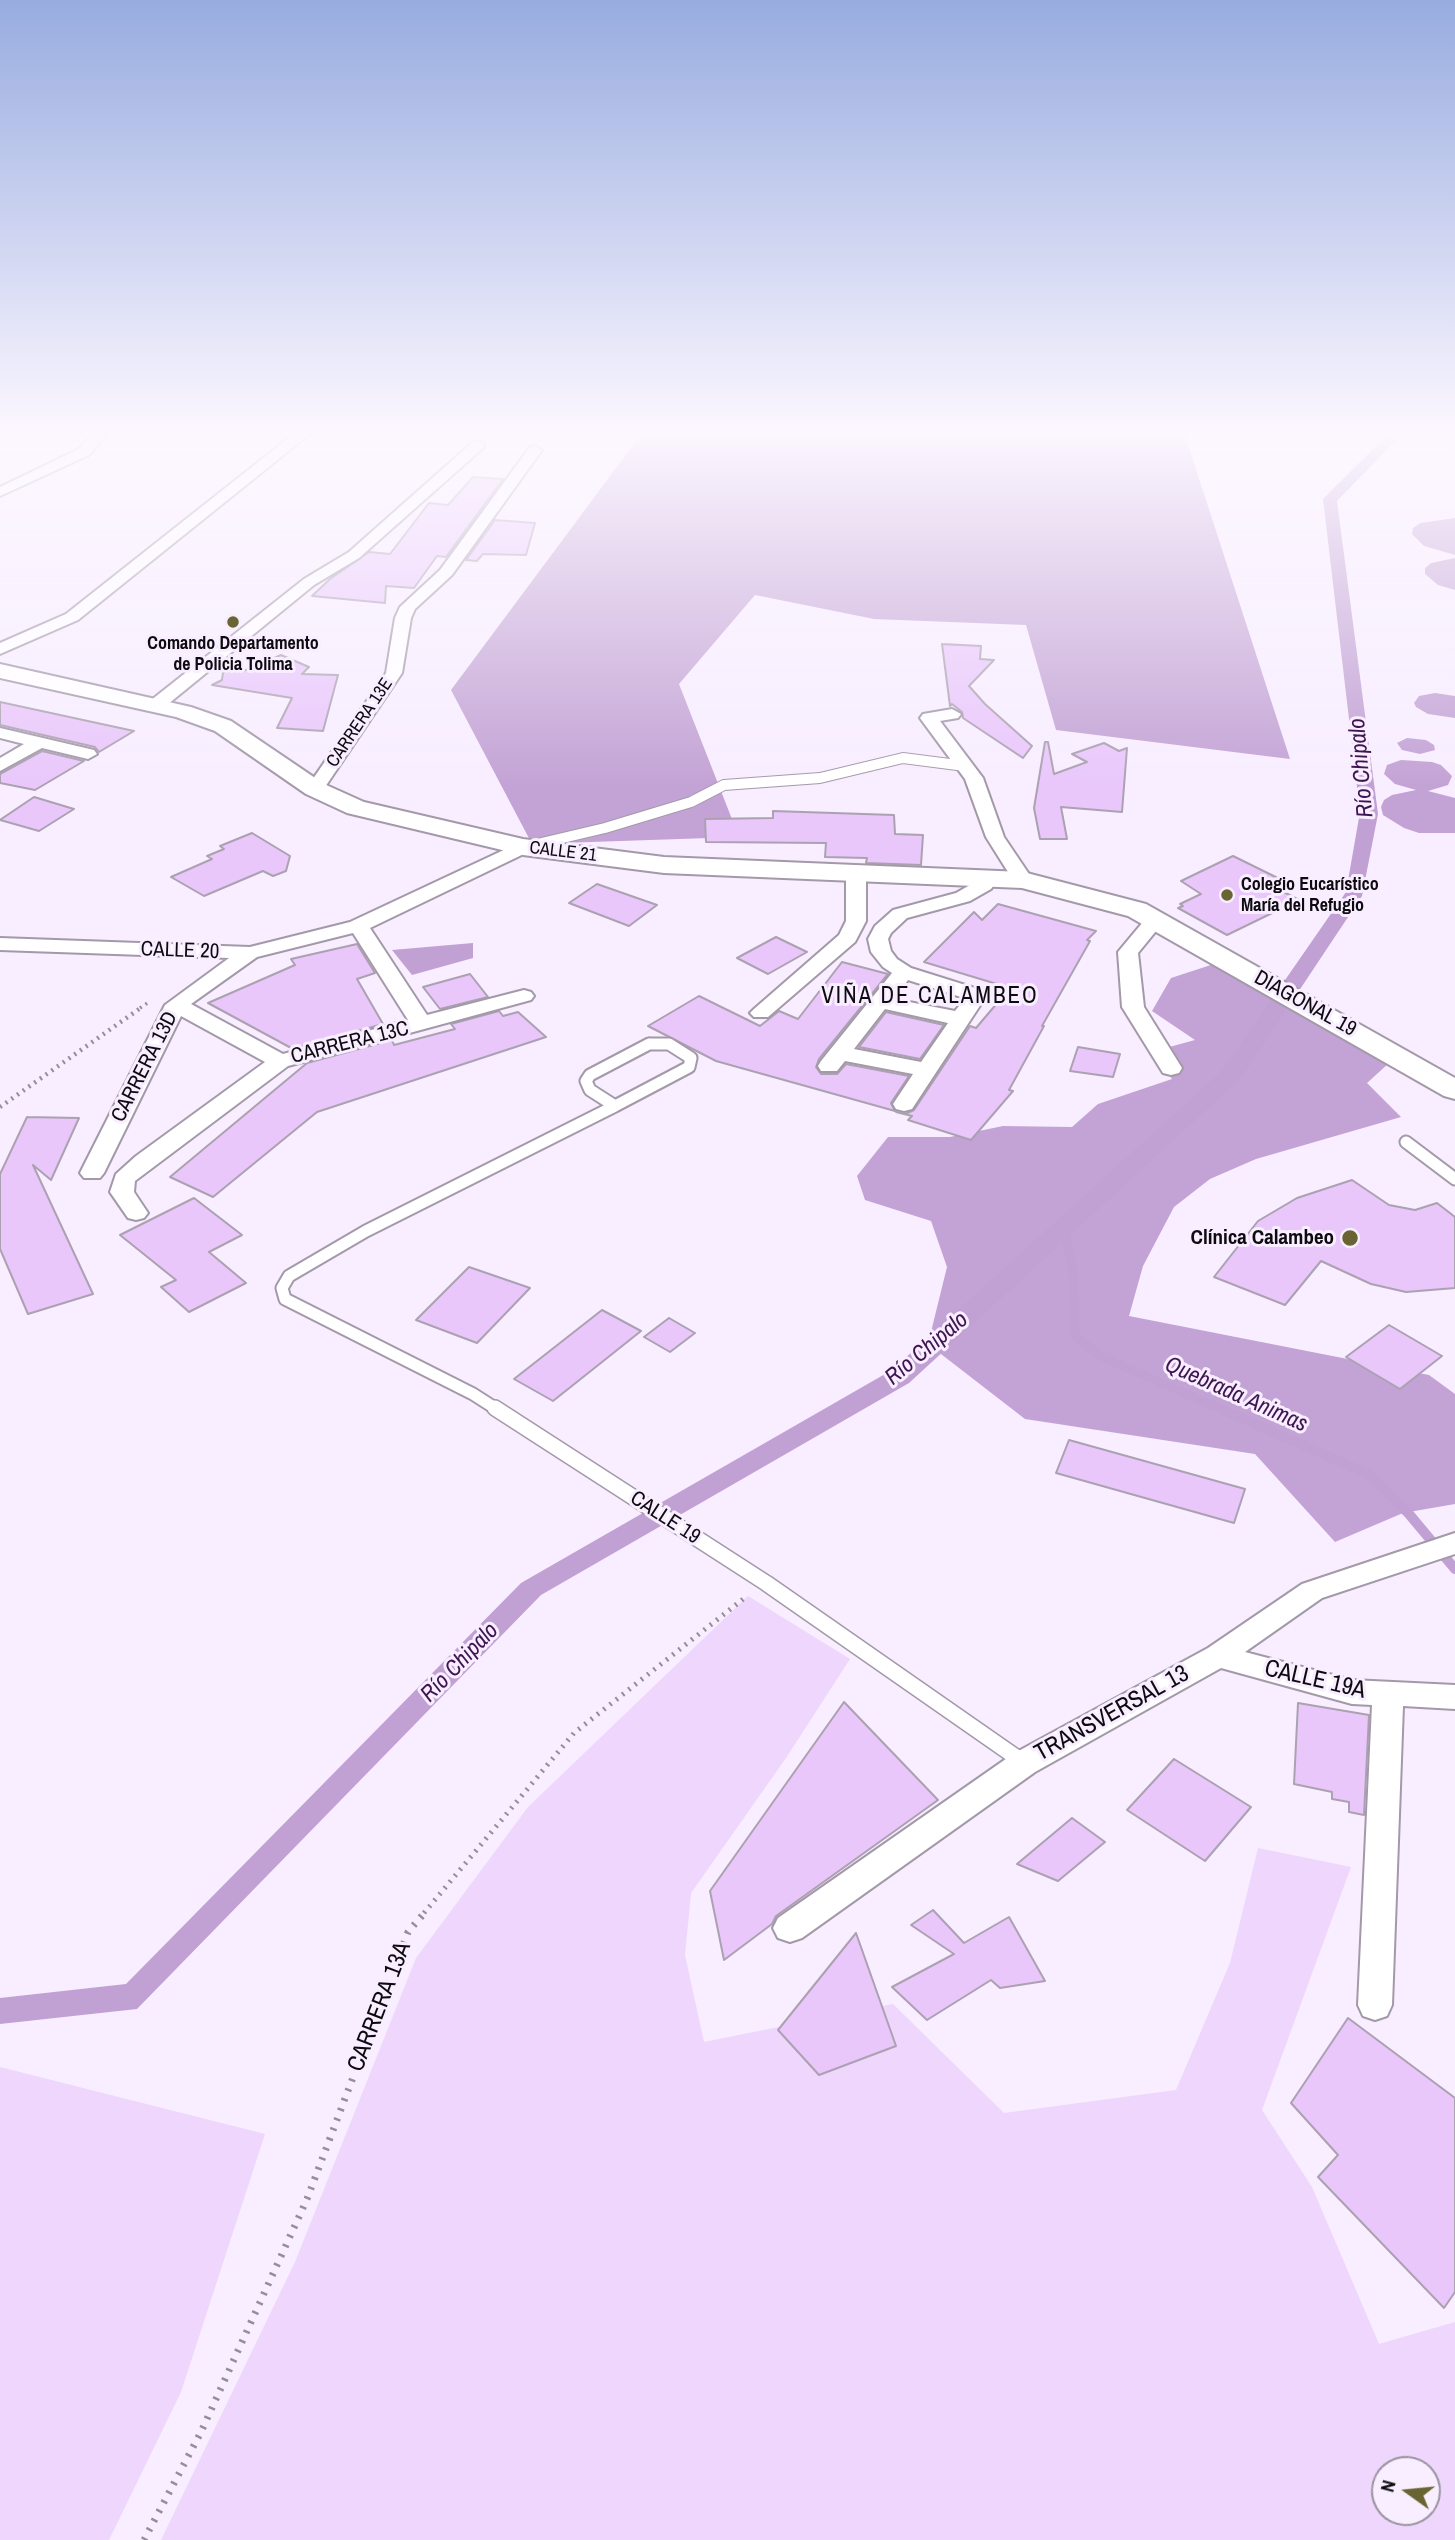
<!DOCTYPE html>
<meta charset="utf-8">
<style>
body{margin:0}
#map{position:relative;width:1455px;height:2540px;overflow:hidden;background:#f8eeff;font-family:"Archivo Narrow",sans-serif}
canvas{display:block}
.north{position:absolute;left:1371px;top:2456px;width:70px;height:70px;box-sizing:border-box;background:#f8eeff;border:2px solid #9a939f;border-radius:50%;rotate:285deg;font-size:19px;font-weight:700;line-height:28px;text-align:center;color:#0e0b10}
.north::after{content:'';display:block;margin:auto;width:24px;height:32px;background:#696431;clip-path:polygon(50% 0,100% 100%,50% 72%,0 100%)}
</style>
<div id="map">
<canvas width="1455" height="2540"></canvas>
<div class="north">N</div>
</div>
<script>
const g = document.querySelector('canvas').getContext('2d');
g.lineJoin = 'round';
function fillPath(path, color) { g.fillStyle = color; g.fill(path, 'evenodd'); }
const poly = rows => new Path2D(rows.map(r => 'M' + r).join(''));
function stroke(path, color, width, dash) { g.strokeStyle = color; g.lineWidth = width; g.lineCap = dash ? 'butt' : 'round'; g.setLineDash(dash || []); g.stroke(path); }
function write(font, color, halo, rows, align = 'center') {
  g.font = font + ' "Archivo Narrow",sans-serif'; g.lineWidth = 6; g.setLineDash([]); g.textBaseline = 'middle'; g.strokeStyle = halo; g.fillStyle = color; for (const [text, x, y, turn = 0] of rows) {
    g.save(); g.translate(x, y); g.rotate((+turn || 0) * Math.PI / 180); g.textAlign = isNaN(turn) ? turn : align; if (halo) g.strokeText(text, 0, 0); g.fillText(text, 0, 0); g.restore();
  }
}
fillPath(poly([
 [346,429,391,429,372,445,332,440],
 [748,1596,850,1659,786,1758,691,1893,685,1955,704,2042,893,2004,1004,2113,1176,2090,1230,1963,1258,1848,1351,1867,1262,2110,1312,2187,1379,2344,1455,2322,1455,2540,161,2540,295,2262,416,1958,528,1807],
 [1385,2470,1427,2470,1427,2512,1385,2512],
 [0,2067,265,2134,181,2392,109,2540,0,2540]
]), '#eed6fc');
fillPath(poly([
 [645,429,1183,429,1290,759,1056,730,1026,625,874,619,755,595,679,684,739,837,532,844,451,690],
 [1455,518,1455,555,1424,546,1412,534,1413,528,1420,523],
 [1455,558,1455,590,1438,585,1425,574,1425,568,1431,563],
 [1435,693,1455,696,1455,718,1428,714,1416,707,1414,703,1419,696],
 [1407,738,1426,740,1434,745,1435,750,1420,754,1402,750,1397,743],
 [1401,760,1432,762,1441,765,1452,776,1448,785,1428,791,1455,798,1455,833,1419,833,1404,828,1383,815,1381,807,1384,800,1392,795,1416,790,1395,784,1384,774,1387,765],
 [1223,961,1389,1063,1367,1083,1401,1117,1256,1159,1210,1179,1174,1207,1143,1266,1129,1316,1429,1375,1455,1394,1455,1504,1403,1513,1335,1542,1255,1454,1025,1419,928,1344,947,1267,931,1221,865,1200,857,1176,888,1137,950,1137,1003,1126,1072,1127,1098,1104,1172,1079,1151,1052,1195,1040,1152,1011,1171,978]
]), '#c3a3d5');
fillPath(poly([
 [1393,429,1407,429,1337,501,1378,814,1362,896,1241,1078,909,1383,541,1595,137,2009,0,2024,0,1998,126,1984,521,1583,892,1370,1222,1071,1346,892,1360,812,1323,499],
 [473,943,473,958,412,975,392,950]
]), '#c1a0d3');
stroke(poly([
 [1064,1229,1073,1270,1075,1336,1100,1356,1223,1410]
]), '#c1a0d3', 9);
stroke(poly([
 [1219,1408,1368,1474,1409,1514,1455,1569]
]), '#c1a0d3', 10);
const building = poly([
 [473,477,503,479,446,557,437,556,414,588,386,586,385,603,312,596,330,579,369,552,390,554,429,503,448,505,473,477],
 [495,520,535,523,526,555,483,554,477,561,466,560,495,520],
 [942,644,981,646,980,659,994,660,969,686,985,704,1032,746,1023,758,963,718,962,712,952,704,950,706,942,644],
 [281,655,309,667,302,674,338,675,323,731,277,728,292,698,212,685,222,680,223,672,241,672,281,655],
 [0,702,134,731,99,752,95,747,0,725,0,702],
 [1045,742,1048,742,1054,774,1087,762,1072,754,1104,743,1119,751,1127,748,1122,812,1061,807,1067,839,1040,839,1034,808,1045,742],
 [42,751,84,761,35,790,0,783,0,774,42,751],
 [34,797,74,809,39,831,0,820,34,797],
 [773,811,894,815,895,834,923,835,921,865,866,863,867,858,825,857,826,843,706,842,705,819,773,818,773,811],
 [252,833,290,856,286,871,273,876,263,871,204,896,171,877,212,859,207,856,224,849,220,846,252,833],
 [1233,856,1288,883,1280,890,1299,900,1227,935,1178,908,1183,906,1180,904,1201,894,1181,881,1233,856],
 [597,884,657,905,629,926,569,903,597,884],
 [998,904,1096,931,1087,940,1090,941,1042,1026,1044,1026,1009,1090,1013,1091,971,1140,908,1120,912,1116,896,1112,905,1114,914,1110,970,1026,976,1028,1010,988,924,962,974,912,982,920,998,904],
 [776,937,807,952,768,974,737,958,776,937],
 [357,944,375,973,357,979,383,1024,293,1049,208,1003,295,965,291,959,357,944],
 [842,962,888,974,819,1059,816,1067,821,1074,837,1074,846,1064,909,1076,891,1103,895,1111,716,1061,648,1026,699,996,760,1026,779,1011,798,1019,842,962],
 [470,974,488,997,440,1009,423,987,470,974],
 [499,1011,503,1016,518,1012,546,1037,317,1112,213,1197,170,1177,307,1063,392,1040,394,1045,455,1029,451,1024,499,1011],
 [886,1012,944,1025,920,1059,859,1047,886,1012],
 [1078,1047,1120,1054,1113,1077,1070,1071,1078,1047],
 [27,1117,79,1118,51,1180,33,1165,93,1294,28,1314,0,1249,0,1174,27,1117],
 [1352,1180,1389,1205,1415,1210,1437,1203,1455,1217,1455,1288,1406,1292,1371,1284,1321,1261,1285,1305,1214,1277,1258,1221,1297,1198,1352,1180],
 [194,1198,242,1235,209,1252,246,1283,189,1312,161,1287,176,1280,120,1235,194,1198],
 [469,1267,530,1288,477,1343,416,1320,469,1267],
 [602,1310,641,1331,553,1401,514,1379,602,1310],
 [669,1318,695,1333,670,1352,644,1337,669,1318],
 [1389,1325,1442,1356,1400,1389,1346,1357,1389,1325],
 [1069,1440,1245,1489,1234,1523,1056,1473,1069,1440],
 [844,1702,938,1800,776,1916,772,1924,724,1960,710,1891,844,1702],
 [1298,1703,1369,1715,1364,1815,1349,1812,1349,1802,1332,1799,1332,1792,1294,1784,1298,1703],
 [1174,1759,1251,1807,1205,1861,1127,1810,1174,1759],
 [1072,1818,1105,1842,1058,1881,1017,1864,1072,1818],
 [933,1910,964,1943,1009,1917,1045,1981,1000,1988,991,1980,927,2020,892,1987,954,1954,911,1925,933,1910],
 [856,1933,896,2046,819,2075,778,2030,856,1933],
 [1348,2018,1455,2098,1455,2292,1444,2308,1318,2177,1338,2155,1291,2103,1348,2018]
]);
fillPath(building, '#e9c7fb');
stroke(building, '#aba1b1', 2);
const laneFar2 = poly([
 [533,845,605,828,691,802,724,785,820,778,903,758,965,766]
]);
const laneFar1 = poly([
 [649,1044,669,1044,691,1058,689,1067,615,1106,590,1090,586,1081,590,1075,649,1044],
 [1406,1142,1455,1179],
 [498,1410,473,1394,285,1299,282,1288,289,1276,366,1231,615,1106]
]);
const lane = poly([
 [495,1408,766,1583,1023,1762]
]);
const street = poly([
 [97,429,111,429,89,455,0,496,0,487,79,449,97,429],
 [300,429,316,429,78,620,0,654,0,643,66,614,300,429],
 [478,441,485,445,483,448,359,558,314,585,162,709,150,709,147,705,150,701,304,579,349,552,473,442,478,441],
 [535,446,542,450,452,575,415,609,411,618,402,673,321,793,309,793,306,789,386,673,395,618,400,607,440,570,530,447,535,446],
 [952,709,961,714,958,718,940,721,983,778,1004,837,1033,880,1030,884,1023,886,1013,880,986,837,965,779,920,718,923,714,952,709],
 [0,728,94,750,97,754,88,759,42,748,0,771,0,758,24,744,0,738,0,728],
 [523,841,532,847,530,851,370,928,427,1015,524,990,531,992,534,996,531,1000,288,1066,135,1181,134,1192,148,1213,144,1218,136,1220,128,1218,110,1192,116,1174,136,1156,265,1062,181,1016,104,1173,100,1178,84,1178,80,1173,165,1005,229,958,0,950,0,938,250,947,350,922,523,841],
 [353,933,408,1020,283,1054,191,1004,257,957,353,933],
 [856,869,866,875,866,921,855,942,768,1017,754,1017,750,1013,754,1009,839,935,846,921,846,875,856,869],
 [989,872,999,878,991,889,970,901,907,918,891,933,888,939,891,951,897,959,911,968,978,989,983,1001,912,1109,904,1111,896,1109,893,1104,913,1074,845,1061,837,1071,821,1071,818,1066,821,1061,892,973,883,967,871,952,868,939,875,926,893,910,956,893,977,881,982,874,989,872],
 [908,980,961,997,963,1001,955,1011,894,999,908,980],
 [885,1009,948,1023,921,1062,854,1049,885,1009],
 [1155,914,1162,916,1165,920,1138,953,1144,1007,1182,1068,1179,1073,1171,1075,1163,1073,1122,1007,1118,952,1148,916,1155,914],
 [1455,1533,1455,1554,1322,1598,1245,1652,1352,1680,1455,1685,1455,1709,1403,1706,1392,2005,1387,2016,1375,2020,1363,2016,1358,2005,1372,1705,1352,1704,1221,1668,1035,1772,802,1938,790,1942,778,1938,773,1928,778,1918,1013,1754,1208,1648,1302,1584,1455,1533]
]);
const secondary = poly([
 [0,664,191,707,231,721,324,784,364,802,523,839,664,857,1023,872,1146,904,1455,1078,1455,1099,1444,1096,1128,916,1022,888,664,873,523,855,347,813,306,794,215,731,176,717,0,678,0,664]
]);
stroke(laneFar2, '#a399a9', 12);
stroke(laneFar1, '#a399a9', 15);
stroke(lane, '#a399a9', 18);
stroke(street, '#a399a9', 4);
stroke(secondary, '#a399a9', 4);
stroke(poly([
 [140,1008,149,1002]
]), '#958e9a', 3.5, [2, 4.5]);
stroke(poly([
 [0,1107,142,1007]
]), '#958e9a', 4.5, [2, 5]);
stroke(poly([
 [424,1913,574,1733,747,1596]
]), '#958e9a', 5, [2, 6]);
stroke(poly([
 [144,2540,201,2432,307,2199,408,1932,426,1911]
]), '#958e9a', 7, [2.5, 8]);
stroke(laneFar2, '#fff', 10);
stroke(laneFar1, '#fff', 11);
stroke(lane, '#fff', 15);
fillPath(street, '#fff');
fillPath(secondary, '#fff');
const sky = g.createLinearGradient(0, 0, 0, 785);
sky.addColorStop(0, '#98ace0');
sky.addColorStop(0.55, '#fcf7ff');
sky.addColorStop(1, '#fcf7ff00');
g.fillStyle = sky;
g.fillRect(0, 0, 1455, 785);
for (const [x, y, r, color] of [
 [233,622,7,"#696431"],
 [1227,895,7,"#696431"],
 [1350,1238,9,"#696431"]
]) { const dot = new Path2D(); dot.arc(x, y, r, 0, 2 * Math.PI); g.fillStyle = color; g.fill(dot); stroke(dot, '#f8eeff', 2.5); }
write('bold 18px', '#0e0b10', '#f8eeff', [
 ["Comando Departamento",233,644],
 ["de Policia Tolima",233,665],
 ["Colegio Eucarístico",1241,885,"left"],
 ["María del Refugio",1241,906,"left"]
]);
write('18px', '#0e0b10', '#f8eeff', [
 ["CARRERA 13E",360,723,-56],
 ["CALLE 21",563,852,7]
]);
write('21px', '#0e0b10', '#f8eeff', [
 ["CALLE 20",180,951,2],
 ["DIAGONAL 19",1305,1004,29],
 ["CARRERA 13C",350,1043,-14],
 ["CARRERA 13D",145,1067,-63],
 ["CALLE 19",665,1518,33]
]);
write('bold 21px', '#0e0b10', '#f8eeff', [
 ["Clínica Calambeo",1334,1238]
], 'right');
write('italic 23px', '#3e1551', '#f8eeff', [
 ["Río Chipalo",1362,768,-95],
 ["Río Chipalo",927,1349,-40],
 ["Quebrada Animas",1236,1395,24],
 ["Río Chipalo",460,1663,-46]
]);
g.letterSpacing = '2px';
write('23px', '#0e0b10', '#f8eeff', [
 ["VIÑA DE CALAMBEO",930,997]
]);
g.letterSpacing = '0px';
write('24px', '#0e0b10', '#f8eeff', [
 ["CALLE 19A",1315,1680,13],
 ["TRANSVERSAL 13",1112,1714,-29],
 ["CARRERA 13A",380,2007,-69]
]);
</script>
